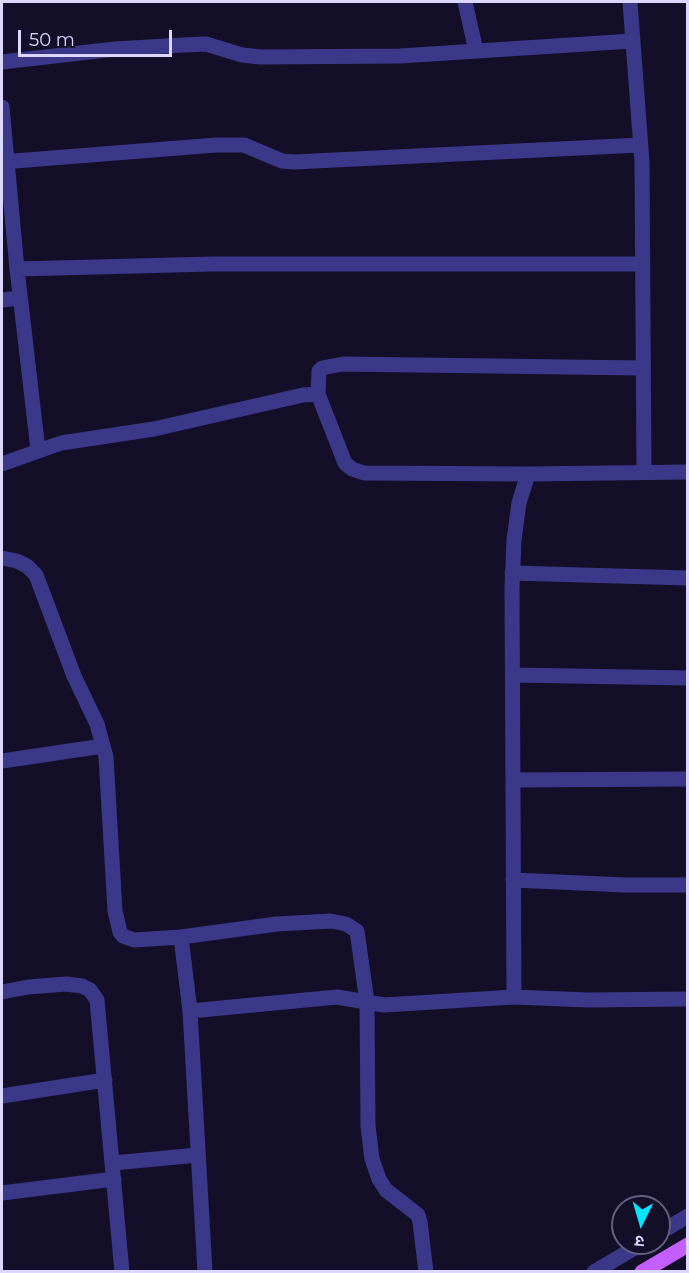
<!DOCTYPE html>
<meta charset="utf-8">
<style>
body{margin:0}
#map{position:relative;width:689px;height:1273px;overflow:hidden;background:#130f29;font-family:Montserrat,"Noto Sans Devanagari",sans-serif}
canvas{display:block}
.frame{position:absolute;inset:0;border:3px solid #dcd7ff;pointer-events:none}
.north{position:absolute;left:611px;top:1195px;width:60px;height:60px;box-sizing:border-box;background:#130f29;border:2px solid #635f7f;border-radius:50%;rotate:185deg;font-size:16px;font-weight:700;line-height:24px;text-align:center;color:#dcd7ff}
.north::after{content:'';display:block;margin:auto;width:21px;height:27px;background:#03e4ff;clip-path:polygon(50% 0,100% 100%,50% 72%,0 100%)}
.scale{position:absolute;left:18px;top:30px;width:154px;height:27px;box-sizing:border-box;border:3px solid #dcd7ff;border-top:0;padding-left:8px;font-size:18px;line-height:21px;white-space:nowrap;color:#dcd7ff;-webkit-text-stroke:4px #130f29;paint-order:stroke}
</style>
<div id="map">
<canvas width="689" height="1273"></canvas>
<div class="frame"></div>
<div class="north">उ</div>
<div class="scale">50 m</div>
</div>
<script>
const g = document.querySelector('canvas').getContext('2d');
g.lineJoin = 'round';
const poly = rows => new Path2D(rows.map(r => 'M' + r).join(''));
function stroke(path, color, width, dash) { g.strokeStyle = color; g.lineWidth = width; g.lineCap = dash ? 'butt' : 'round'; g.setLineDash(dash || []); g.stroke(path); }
stroke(poly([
 [465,2,476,51],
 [630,2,642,162,644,472],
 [2,62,115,49,183,45,206,44,242,55,261,57,400,56,632,41],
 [2,107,17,269,38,450],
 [2,162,216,145,244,145,282,161,294,162,640,145],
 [17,269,213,264,643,264],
 [2,300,20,298],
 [318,394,319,371,322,368,343,364,642,368],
 [2,464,61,443,154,429,303,395,318,394,345,463,352,469,364,473,528,474],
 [688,472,528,474,519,503,514,540,512,588,514,997,588,1000,688,999],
 [2,558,17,561,27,566,36,575,74,676,97,724,106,757,115,911,120,932,123,936,134,940,181,937],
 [512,573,688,578],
 [513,675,688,678],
 [2,761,103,746],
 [513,780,688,779],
 [513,880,625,885,688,885],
 [2,992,28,987,66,984,82,986,90,990,97,1000,122,1272],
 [190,1011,181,937,277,924,331,921,346,924,357,931,367,1002,368,1126,372,1159,379,1179,386,1190,418,1215,420,1222,426,1272],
 [2,1096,105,1080],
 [113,1163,198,1155],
 [2,1193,114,1179],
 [205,1272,190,1011,337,997,384,1005,514,997]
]), '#3b388a', 15);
stroke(poly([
 [659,1233,688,1216],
 [594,1272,643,1243]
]), '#3b388a', 15);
stroke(poly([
 [642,1272,688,1245]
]), '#c45eff', 15);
</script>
